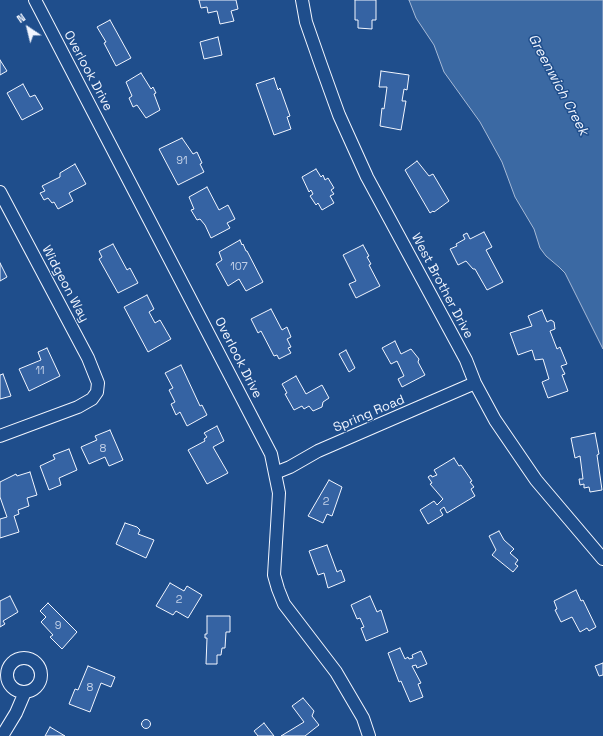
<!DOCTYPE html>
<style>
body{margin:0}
#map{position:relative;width:603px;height:736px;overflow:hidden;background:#1f4e8c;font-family:"Space Grotesk",sans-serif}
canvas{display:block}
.north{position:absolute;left:8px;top:8px;width:40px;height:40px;-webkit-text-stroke:3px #1f4e8c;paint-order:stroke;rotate:325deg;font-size:11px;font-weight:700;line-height:16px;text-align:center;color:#f2f6ff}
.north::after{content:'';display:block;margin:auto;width:14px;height:18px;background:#f2f6ff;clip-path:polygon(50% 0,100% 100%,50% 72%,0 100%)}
</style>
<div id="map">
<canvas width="603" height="736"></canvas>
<div class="north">N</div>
</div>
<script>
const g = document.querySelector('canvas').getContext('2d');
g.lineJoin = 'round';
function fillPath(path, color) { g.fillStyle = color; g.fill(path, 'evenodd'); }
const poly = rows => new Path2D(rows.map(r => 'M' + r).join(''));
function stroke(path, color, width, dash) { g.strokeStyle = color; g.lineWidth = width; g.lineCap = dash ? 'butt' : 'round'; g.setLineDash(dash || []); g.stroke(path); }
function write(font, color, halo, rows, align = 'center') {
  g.font = font + ' "Space Grotesk",sans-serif'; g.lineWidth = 3; g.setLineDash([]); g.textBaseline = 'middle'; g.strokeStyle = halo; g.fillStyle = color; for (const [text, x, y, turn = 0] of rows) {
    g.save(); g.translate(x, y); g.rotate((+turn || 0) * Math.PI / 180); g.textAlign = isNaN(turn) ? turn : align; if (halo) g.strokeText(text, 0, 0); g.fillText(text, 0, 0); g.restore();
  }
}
const water = poly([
 [409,0,603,0,603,349,565,273,559,267,546,256,540,248,534,229,515,197,502,162,480,122,444,72,434,45,416,18,409,0]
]);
fillPath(water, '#3b69a3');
stroke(water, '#a8bbd7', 1);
const building = poly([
 [199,0,236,0,238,9,231,11,234,21,220,24,217,11,208,13,207,7,201,8,199,0],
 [355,0,376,0,376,20,372,20,372,29,358,28,358,20,355,20,355,0],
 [110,20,131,58,116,66,104,43,106,42,97,27,110,20],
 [218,37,222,55,204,59,200,42,218,37],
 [0,60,7,71,0,75,0,60],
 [381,71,409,75,407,90,404,89,402,101,406,101,401,130,380,126,382,108,384,109,387,87,379,87,381,71],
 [141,73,151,89,153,87,156,93,154,94,160,110,146,118,137,105,133,107,129,98,132,96,126,82,141,73],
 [274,78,278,90,280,88,290,116,287,117,291,129,274,135,256,84,274,78],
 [23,84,30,97,35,95,43,109,22,120,7,93,23,84],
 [182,138,193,154,197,152,202,163,200,164,204,172,178,185,159,149,182,138],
 [417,161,429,176,433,174,449,201,434,212,433,211,430,213,405,170,417,161],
 [75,164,86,184,69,193,73,201,58,209,54,202,52,203,48,198,44,200,40,193,45,191,42,186,60,177,60,173,75,164],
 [316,169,321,177,323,175,325,180,328,178,334,188,331,190,334,194,330,196,334,203,322,210,318,203,316,205,310,196,313,194,311,190,309,192,302,177,316,169],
 [207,187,219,210,228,205,235,219,227,223,230,228,211,238,205,225,200,219,197,220,191,210,194,209,189,197,207,187],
 [484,232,492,247,486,250,503,282,487,290,475,269,473,269,466,261,458,265,450,249,457,246,456,244,465,239,463,235,467,233,470,239,484,232],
 [240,240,242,245,243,244,246,251,247,251,263,282,246,291,239,279,228,286,216,264,222,260,219,252,240,240],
 [113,244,127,270,130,268,138,283,118,293,99,259,102,257,99,251,113,244],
 [363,245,369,256,367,257,371,264,369,265,380,286,356,298,349,284,356,281,343,255,363,245],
 [0,263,7,277,0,281,0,263],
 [147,295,154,309,149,312,155,323,160,320,171,339,148,352,124,307,147,295],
 [271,309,282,330,287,327,291,337,287,339,291,347,288,348,291,353,279,359,277,355,274,356,261,331,258,333,251,319,271,309],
 [542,310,547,322,551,320,554,322,555,329,550,331,557,349,560,347,567,364,561,366,565,374,562,375,568,391,548,398,542,382,549,379,543,359,535,360,532,350,518,355,510,333,532,326,528,316,542,310],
 [395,341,401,354,411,349,419,359,418,362,425,375,402,387,398,379,404,376,397,361,391,364,382,348,395,341],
 [47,348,60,376,29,391,19,369,41,360,38,352,47,348],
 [346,350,355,368,349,372,339,354,346,350],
 [181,365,200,406,202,405,207,415,187,426,180,412,176,415,171,404,175,402,169,390,173,388,165,373,181,365],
 [3,374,11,396,0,399,0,375,3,374],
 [296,376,306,394,322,385,329,398,323,402,322,407,313,411,309,406,304,409,302,406,294,410,285,394,287,393,282,384,296,376],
 [217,426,224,441,213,447,228,473,207,484,188,450,205,441,204,439,207,437,204,433,217,426],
 [110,430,123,460,109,466,105,457,89,464,81,447,97,440,95,436,110,430],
 [595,433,599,454,597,455,602,490,590,492,589,487,584,488,584,484,580,485,579,479,583,479,580,456,575,458,571,438,595,433],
 [69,449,77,470,59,478,61,485,49,490,40,466,55,459,53,455,69,449],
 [454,458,459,466,461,465,472,481,470,482,474,487,471,489,475,496,447,513,444,507,440,510,443,515,428,524,420,510,434,501,437,505,443,499,430,484,432,483,428,477,431,475,432,477,437,475,434,470,454,458],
 [30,472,37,495,27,498,29,506,18,510,19,514,14,516,19,532,0,538,0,519,7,517,0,497,0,482,16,474,17,476,30,472],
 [329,480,342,487,332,516,327,514,323,523,308,516,329,480],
 [125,523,137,527,140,530,138,534,154,540,146,558,116,544,125,523],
 [499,531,504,540,514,549,510,553,518,560,515,564,518,566,513,572,492,555,496,550,489,536,499,531],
 [327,545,337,572,341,570,345,581,328,588,324,573,318,575,309,551,327,545],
 [170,583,184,591,187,586,202,595,188,618,176,611,173,615,156,606,170,583],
 [576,590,581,601,583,600,596,627,589,631,587,628,580,632,572,617,561,622,555,610,557,609,554,601,576,590],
 [10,596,18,612,3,621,5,624,0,627,0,601,10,596],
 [370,596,377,612,381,610,388,632,366,641,361,628,364,627,360,618,357,619,351,605,370,596],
 [48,603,77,632,62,649,50,637,53,635,41,622,46,617,40,611,48,603],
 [207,616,230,616,230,632,226,632,225,648,222,648,221,655,217,655,217,664,206,664,207,638,205,638,205,634,207,634,207,616],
 [400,648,405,659,408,657,409,659,413,658,412,655,421,651,427,664,417,668,416,665,412,666,421,683,418,684,423,697,410,702,401,681,399,682,388,653,400,648],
 [603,663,603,675,599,676,595,666,603,663],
 [88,666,115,677,111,687,101,683,90,712,69,704,75,689,78,690,88,666],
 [303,698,314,711,312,716,319,725,305,736,281,736,304,722,292,706,303,698],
 '141.5 724a4.5 4.5 0 1 1 9 0a4.5 4.5 0 1 1-9 0Z',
 [264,723,274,736,258,736,254,731,264,723],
 [50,727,65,736,45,736,50,727]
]);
fillPath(building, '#3563a3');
stroke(building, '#f2f6ff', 1);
const street = poly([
 [35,0,271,454,279,493,274,575,278,589,284,604,336,672,363,718,369,736],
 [302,0,306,22,321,65,339,115,367,177,466,360,475,383,495,420,536,480,603,559],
 [0,192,88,358,98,383,97,392,92,399,78,407,0,436],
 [275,473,290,467,318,451,475,383],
 '7 675a17 17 0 1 1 34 0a17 17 0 1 1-34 0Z',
 [2,736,16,713,25,692]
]);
stroke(street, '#f2f6ff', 14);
stroke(street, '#1f4e8c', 12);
write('11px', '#c3d1e8', null, [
 ["91",182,161],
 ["107",239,267],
 ["11",40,371],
 ["8",103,449],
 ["2",326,502],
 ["2",179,600],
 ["9",58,626],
 ["8",90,688]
]);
write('13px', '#f2f6ff', '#1f4e8c', [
 ["Overlook Drive",88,71,62],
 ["Widgeon Way",65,284,62],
 ["West Brother Drive",442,286,62],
 ["Overlook Drive",238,358,63],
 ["Spring Road",369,414,-23]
]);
write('italic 14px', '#f2f6ff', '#1f4e8c', [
 ["Greenwich Creek",558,85,62]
]);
</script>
